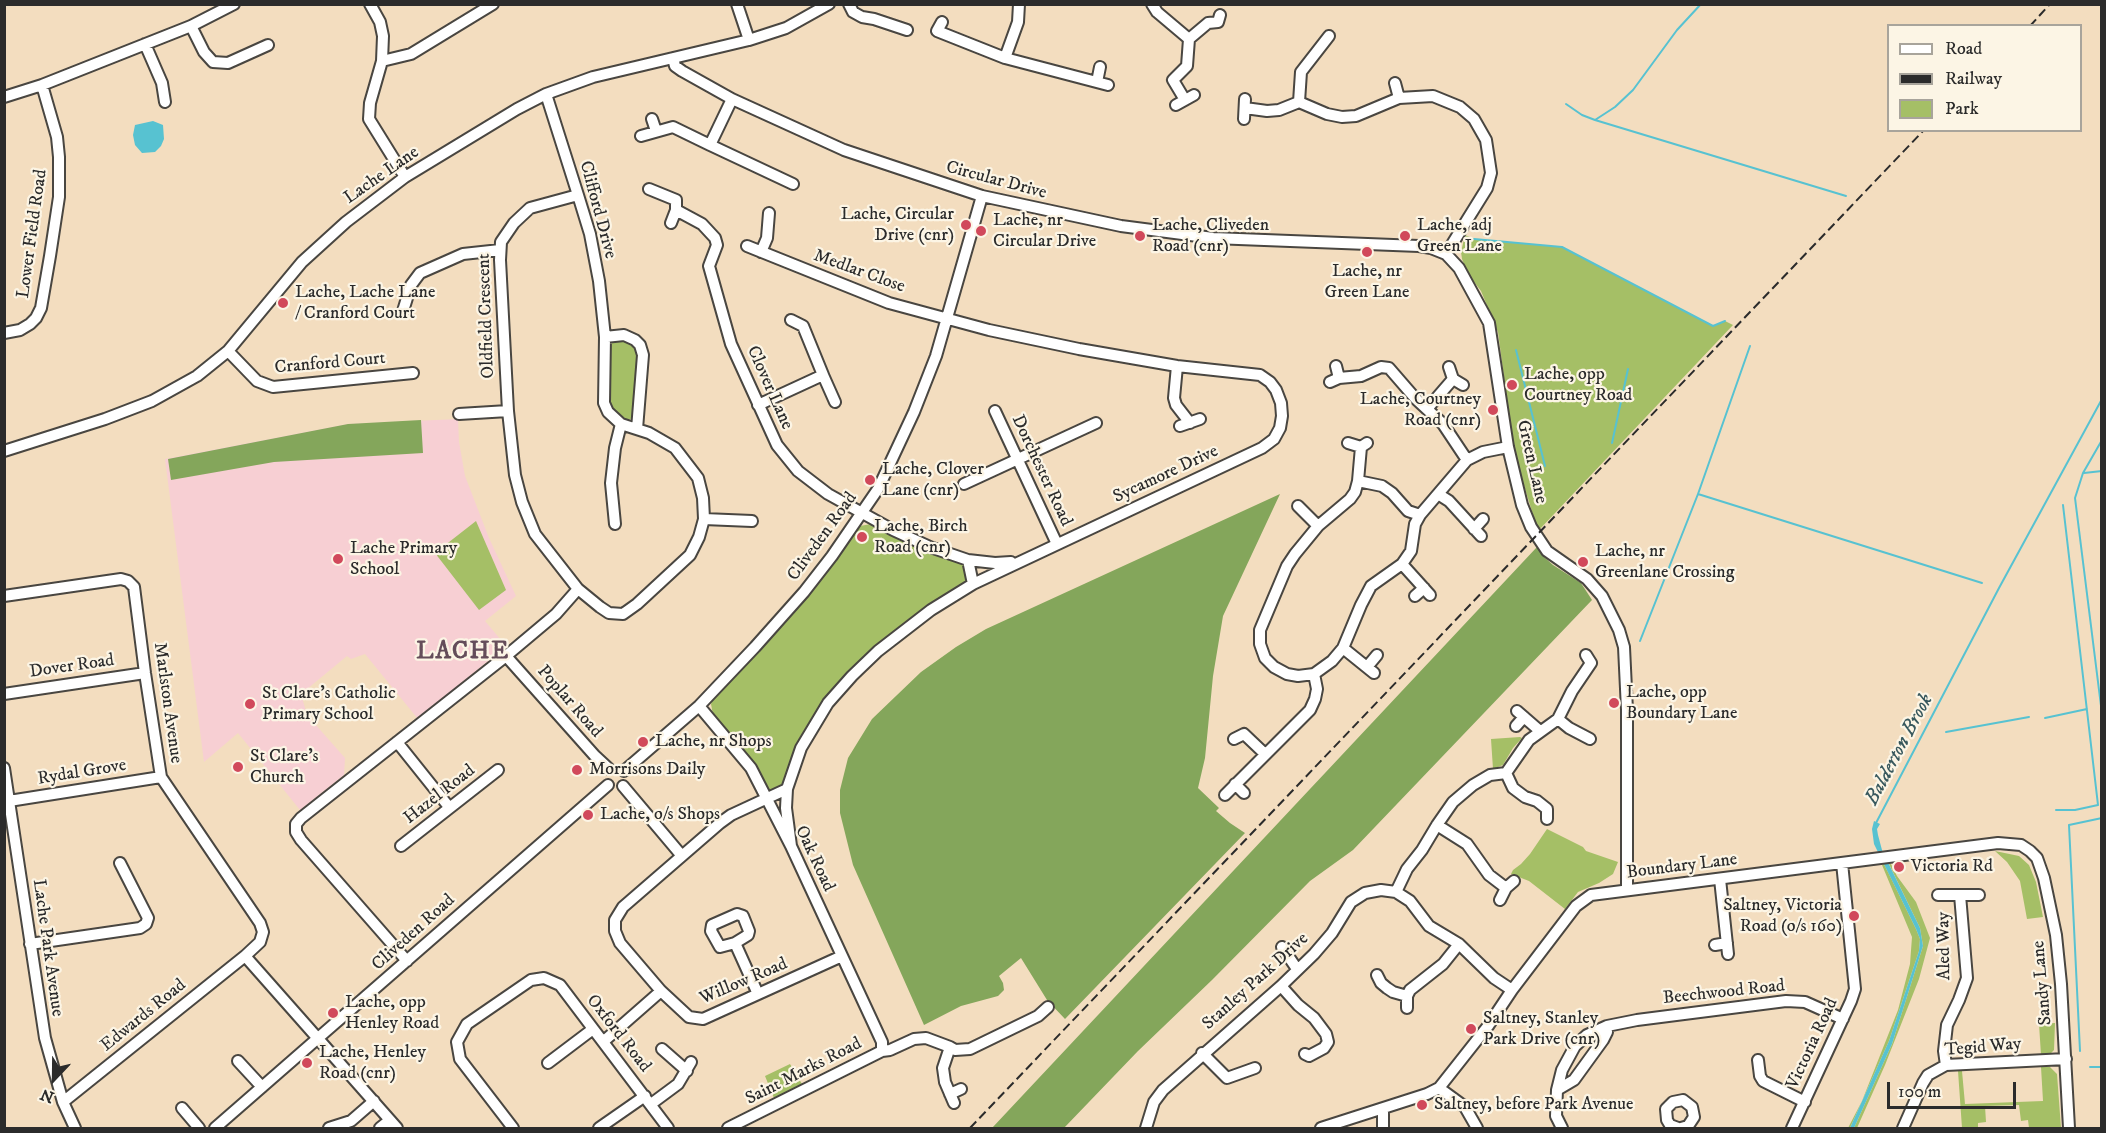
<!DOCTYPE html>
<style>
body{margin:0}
#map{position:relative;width:2106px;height:1133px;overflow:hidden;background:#f3ddbf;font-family:"IM FELL DW Pica",serif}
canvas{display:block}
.frame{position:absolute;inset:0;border:6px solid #2b2b2b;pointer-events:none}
.legend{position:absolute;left:1887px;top:24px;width:195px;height:108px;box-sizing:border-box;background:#fcf5e5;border:2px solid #a8a49b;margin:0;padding:8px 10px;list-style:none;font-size:18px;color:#2b2b2b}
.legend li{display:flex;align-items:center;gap:12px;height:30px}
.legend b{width:30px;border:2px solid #a8a49b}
.north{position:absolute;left:24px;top:1049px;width:60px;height:60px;-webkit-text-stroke:4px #fcf5e5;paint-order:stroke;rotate:202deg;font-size:16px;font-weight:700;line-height:24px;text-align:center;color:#2b2b2b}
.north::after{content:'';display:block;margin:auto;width:21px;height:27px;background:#2b2b2b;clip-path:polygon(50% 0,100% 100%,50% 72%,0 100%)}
.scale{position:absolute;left:1887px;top:1082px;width:129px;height:27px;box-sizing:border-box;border:3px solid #2b2b2b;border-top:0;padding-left:8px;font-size:18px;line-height:21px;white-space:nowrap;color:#2b2b2b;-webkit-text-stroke:4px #fcf5e5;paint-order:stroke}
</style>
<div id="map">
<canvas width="2106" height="1133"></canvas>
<div class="frame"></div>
<ul class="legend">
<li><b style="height:8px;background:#fff"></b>Road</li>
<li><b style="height:8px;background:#2b2b2b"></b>Railway</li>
<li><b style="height:16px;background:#a5bf66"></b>Park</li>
</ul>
<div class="north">N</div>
<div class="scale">100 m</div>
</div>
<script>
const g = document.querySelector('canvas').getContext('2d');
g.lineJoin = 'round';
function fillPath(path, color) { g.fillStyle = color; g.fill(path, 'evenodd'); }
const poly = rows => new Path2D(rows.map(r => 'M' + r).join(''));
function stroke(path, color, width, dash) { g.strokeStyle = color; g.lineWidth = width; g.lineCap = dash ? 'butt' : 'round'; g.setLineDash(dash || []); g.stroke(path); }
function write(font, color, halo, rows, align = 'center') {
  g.font = font + ' "IM FELL DW Pica",serif'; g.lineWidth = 4.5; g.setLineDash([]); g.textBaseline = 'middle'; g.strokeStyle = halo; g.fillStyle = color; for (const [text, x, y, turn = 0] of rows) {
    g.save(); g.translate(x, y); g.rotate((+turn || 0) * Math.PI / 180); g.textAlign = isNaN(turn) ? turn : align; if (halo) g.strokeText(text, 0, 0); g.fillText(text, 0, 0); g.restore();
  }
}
fillPath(poly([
 [458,419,459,442,465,476,489,538,516,596,485,621,506,646,418,719,365,654,351,659,347,656,301,694,307,715,345,758,344,775,300,810,238,733,204,762,165,459,348,424]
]), '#f7cfd3');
fillPath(poly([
 [1465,235,1475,239,1562,247,1713,326,1725,321,1733,325,1538,531,1514,453,1498,332,1481,291,1468,274,1462,259,1461,252],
 [625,339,632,341,639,351,635,417,628,420,613,412,609,401,609,347,614,340],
 [476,521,506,590,479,610,435,553],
 [871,524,960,561,967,569,970,578,964,584,904,623,863,659,832,692,782,788,774,791,767,789,713,715,711,704,713,699,790,615,860,526],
 [1520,737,1522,738,1513,748,1503,765,1493,769,1491,739],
 [1547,829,1583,847,1586,851,1618,862,1613,874,1599,883,1578,892,1565,909,1529,881,1511,874,1513,870,1521,864,1530,854],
 [1995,851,2019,856,2029,865,2036,882,2043,917,2027,919,2020,881,2007,862],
 [1884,864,1916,929,1920,939,1919,951,1889,1041,1850,1128,1848,1128,1862,1101,1898,1010,1910,964,1912,937,1882,865],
 [1889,864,1891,864,1897,876,1916,902,1930,938,1919,979,1885,1065,1857,1128,1854,1128,1892,1044,1923,946,1920,928],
 [2055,1023,2054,1050,2051,1053,2041,1055,2039,1024],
 [790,1064,802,1084,774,1098,765,1076],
 [2041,1067,2050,1067,2057,1074,2061,1128,2029,1128,2028,1120,2021,1121,2019,1105,1985,1106,1986,1122,1978,1123,1978,1128,1962,1128,1958,1071,1962,1071,1965,1104,2043,1101]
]), '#a5bf66');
fillPath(poly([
 [421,420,423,453,274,462,171,480,168,459,348,424],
 [1280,494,1223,616,1213,676,1205,758,1198,788,1219,808,1216,811,1230,823,1245,833,1065,1019,1047,1000,1021,958,999,976,1003,983,1004,990,998,996,961,1006,924,1025,853,865,840,813,840,790,848,758,872,719,921,672,956,647,986,629],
 [1537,547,1543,556,1553,565,1581,583,1592,600,1353,850,1310,881,1212,980,1138,1051,1064,1128,992,1128]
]), '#84a65b');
fillPath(poly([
 [153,121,163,125,164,139,161,146,155,152,142,153,135,145,133,135,135,125],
 [1874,821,1880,824,1877,829,1878,835,1882,850,1920,928,1923,946,1892,1044,1854,1128,1850,1128,1889,1041,1919,951,1920,939,1916,929,1874,844,1872,829]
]), '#57c2d1');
stroke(poly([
 [1566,104,1582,115,1595,120,1615,107,1633,90,1677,30,1701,4],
 [1595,120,1846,196],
 [1474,239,1562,247,1713,326,1725,321],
 [1516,350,1545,466],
 [2102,440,2083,473,2075,498,2102,714],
 [1612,443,1628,369],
 [2084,473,2102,471],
 [1698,494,1982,583],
 [1640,641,1698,494,1750,346],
 [2045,718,2087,709],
 [1946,732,2029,717],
 [2056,810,2075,810,2098,805,2063,505],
 [1876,823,1999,588,2102,399],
 [2080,1051,2069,825,2102,818],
 [2090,1067,2102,1067]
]), '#57c2d1', 2);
const minor = poly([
 [370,4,380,22,383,36,382,61,370,103,369,119,405,177],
 [737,4,749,40],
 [849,4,853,12,862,17,874,19,907,30],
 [1152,4,1157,12,1189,39,1208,23,1218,22,1220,15],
 [942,22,937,31,1005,58,1108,85],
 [191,26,204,52,213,62,228,63,268,45],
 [145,44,162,83,165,102],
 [673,58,675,66,682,71,732,99,844,150,982,196,1121,226,1213,238,1419,246,1431,248,1446,254,1459,268,1489,323,1508,447,1522,505,1531,527,1547,551,1587,579,1602,596,1619,630,1624,647,1627,710,1627,890],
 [1005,58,1018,22,1019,4],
 [382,61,411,54,493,4],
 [1097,82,1100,67],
 [1395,83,1399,98],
 [546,94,578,195,590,234,599,281,605,337,604,403,608,412,621,424,649,433,675,448,698,478,703,498,704,519,699,537,690,555,637,604,623,614,609,613,600,607,578,589,535,534,522,502,515,475,508,411,500,260,501,242,514,223,530,208,578,195],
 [4,97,42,85,191,26,234,4],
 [732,99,710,145,793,184],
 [1185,100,1173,80,1187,66,1189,39],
 [1299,102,1301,72,1329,36],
 [1176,105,1194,95],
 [1245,108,1267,111,1279,110,1299,102,1327,114,1342,117,1356,116,1399,98,1433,96,1460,107,1474,119,1486,140,1491,173,1487,188,1446,254],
 [652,119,656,131],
 [1244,119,1245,99],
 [641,136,673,127,710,145],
 [649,189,676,200,676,210,702,224,715,238,717,245,709,266,731,344,777,445,798,471,828,494,893,530,930,547,968,560,995,563,1011,562],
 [671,223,676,210],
 [747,246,889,303,989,330,1079,349,1177,366,1260,375,1270,382,1276,390,1281,403,1282,416,1280,428,1274,439,1262,448,973,584,931,610,878,651,852,676,828,703,801,748,787,789,786,808,791,846],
 [761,252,767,238,769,213],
 [403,311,411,285,420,273,463,254,500,250],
 [4,333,20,330,30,324,36,318,41,308,50,256,59,197,59,157,57,137,42,85],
 [605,337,624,335,635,340,640,345,643,355,637,429],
 [228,351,257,381,273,387,413,373],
 [1177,366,1174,398,1176,405,1190,423],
 [1336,366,1339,378],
 [823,375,835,402],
 [1453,379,1463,385],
 [1330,382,1339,378,1361,376,1381,367,1389,368,1415,398,1443,424,1467,460],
 [758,405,823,375,803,326,791,320],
 [1427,409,1453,379,1449,367],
 [995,411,1057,544],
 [459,414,508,411],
 [1180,426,1200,419],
 [1348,443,1361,447,1367,443],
 [1361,447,1358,481,1355,492,1350,499,1318,526,1295,554,1287,566,1260,630,1260,644,1265,658,1274,667,1287,674,1298,676,1314,674,1332,661,1343,648,1361,605,1371,586,1402,564,1411,551,1415,524,1420,515,1467,460,1483,452,1508,447],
 [4,451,105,419,152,401,197,376,228,351,302,262,346,222,405,177,517,109,546,94,593,77,749,40,786,28,829,4],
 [1358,481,1382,486,1392,493,1408,511,1420,515],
 [964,484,1096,423],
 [1438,494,1449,501,1481,536],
 [1298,506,1318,526],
 [704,519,752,521],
 [615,524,611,483,615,448,621,424],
 [1474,529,1483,519],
 [968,560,973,584],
 [1402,564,1430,595],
 [4,596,121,579,128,581,134,587,145,673,161,777,260,923,263,932,260,942,245,956,63,1102],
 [1415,596,1424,588],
 [1343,648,1374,673],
 [1586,655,1591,663,1572,691,1558,719,1569,728,1590,739],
 [506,656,595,756,609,769],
 [1367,667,1377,655],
 [4,694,145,673],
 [699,706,751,768,791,846,882,1042,882,1051,728,1128],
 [1517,711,1540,731],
 [1516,726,1524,717],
 [1234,739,1244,734,1265,754],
 [397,742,449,807],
 [4,768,45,1038,63,1102,75,1128],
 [624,771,699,706,755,647,804,592,832,556,878,489,914,412,936,356,982,196],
 [1506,773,1513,788,1525,797,1537,801,1547,809,1547,819],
 [1235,784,1244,793],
 [623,786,682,856],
 [787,789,731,815,720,823,623,907,615,920,615,931,620,943,661,991,689,1017,703,1019,842,956],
 [1225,795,1310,710,1315,699,1317,689,1314,674],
 [9,801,161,777],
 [1437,825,1467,844,1489,875,1506,888],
 [401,846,498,770],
 [1720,879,1728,954],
 [1396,892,1407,869,1422,850,1437,825,1453,802,1473,785,1490,775,1506,773,1529,740,1558,719],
 [1938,895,1960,895,1967,978,1959,1000,1947,1025,1944,1051,1946,1065],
 [1960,895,1979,895],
 [1500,900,1506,888,1514,881],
 [735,943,748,935,749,931,743,916,737,914,712,925,711,931,720,947,735,943,758,994],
 [30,944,140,928,146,924,148,918,120,863],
 [1715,945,1727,943],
 [1282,947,1297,969],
 [245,956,397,1128],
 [407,961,301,840,296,832,296,824,301,818,506,656,556,614,578,589],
 [1377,975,1381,983,1387,988,1393,992,1407,996],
 [1281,986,1298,1005,1314,1018,1326,1034,1328,1042,1324,1048,1309,1056,1305,1054],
 [1407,1008,1407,996,1410,990,1443,964,1459,944],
 [604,1041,661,991],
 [950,1047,955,1050,970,1049,1038,1016,1048,1007],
 [662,1049,687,1071],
 [882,1051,890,1050,914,1039,926,1038,950,1047,943,1068,945,1082,954,1103],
 [1202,1053,1227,1078,1255,1068],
 [1758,1060,1760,1076,1763,1081,1805,1102],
 [238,1061,262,1087],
 [548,1063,593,1029],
 [1439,1088,1465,1107,1477,1128],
 [1557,1090,1562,1070,1575,1046,1587,1035,1607,1026,1637,1020,1786,1001,1805,1002,1843,1019],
 [950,1094,961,1089],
 [651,1104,678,1084,691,1062],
 [182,1108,199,1128],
 [1383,1109,1383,1128],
 [215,1128,608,785],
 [329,1128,351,1121,374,1101],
 [380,1128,390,1120],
 [513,1128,460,1059,457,1042,467,1024,531,980,544,978,560,985,668,1128],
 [599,1128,645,1096],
 [1146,1128,1154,1102,1163,1090,1281,986,1314,954,1332,933,1351,902,1365,893,1381,890,1396,892,1410,901,1429,926,1459,944,1494,978,1512,990],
 [1321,1128,1427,1094,1439,1088,1488,1026,1512,990,1576,906,1591,895,1998,843,2021,845,2030,851,2037,858,2044,878,2056,935,2061,984,2069,1128],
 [1562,1128,1556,1116,1557,1090,1574,1080,1603,1040,1607,1032,1607,1026],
 [1678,1128,1670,1125,1667,1120,1666,1109,1673,1102,1683,1100,1692,1107,1694,1117,1688,1126,1681,1128],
 [1792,1128,1851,1001,1855,989,1842,863],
 [1903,1128,1923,1083,1928,1075,1946,1065,2066,1059]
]);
stroke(minor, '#494641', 14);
stroke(minor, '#fff', 10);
stroke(poly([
 [2030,26,2050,4],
 [970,1128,1924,130]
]), '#2b2b2b', 2, [9, 4.5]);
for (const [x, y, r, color] of [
 [966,225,6,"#d1495b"],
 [981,231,6,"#d1495b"],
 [1140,236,6,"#d1495b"],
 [1405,236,6,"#d1495b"],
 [1367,252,6,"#d1495b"],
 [283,303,6,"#d1495b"],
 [1512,385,6,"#d1495b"],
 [1493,410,6,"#d1495b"],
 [870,480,6,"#d1495b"],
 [862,537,6,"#d1495b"],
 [338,559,6,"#d1495b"],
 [1583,562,6,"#d1495b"],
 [1614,703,6,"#d1495b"],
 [250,704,6,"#d1495b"],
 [643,742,6,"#d1495b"],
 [238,767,6,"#d1495b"],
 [577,770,6,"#d1495b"],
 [588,815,6,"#d1495b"],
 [1899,867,6,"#d1495b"],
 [1854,916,6,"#d1495b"],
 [333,1013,6,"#d1495b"],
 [1471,1029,6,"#d1495b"],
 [307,1063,6,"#d1495b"],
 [1422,1105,6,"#d1495b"]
]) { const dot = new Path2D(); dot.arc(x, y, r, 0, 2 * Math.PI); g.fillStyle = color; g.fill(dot); stroke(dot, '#fcf5e5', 2); }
write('18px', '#2b2b2b', '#fcf5e5', [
 ["Lache Lane",382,176,-35],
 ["Circular Drive",996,181,15],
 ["Clifford Drive",597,210,75],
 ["Lower Field Road",33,234,-82],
 ["Medlar Close",859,272,20],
 ["Oldfield Crescent",487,316,-92],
 ["Cranford Court",330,364,-5],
 ["Clover Lane",769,388,66],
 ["Green Lane",1531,462,77],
 ["Dorchester Road",1041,471,65],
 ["Sycamore Drive",1166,475,-25],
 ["Cliveden Road",823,537,-54],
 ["Dover Road",72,667,-8],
 ["Poplar Road",569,702,49],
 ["Marlston Avenue",167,703,82],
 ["Rydal Grove",82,773,-9],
 ["Hazel Road",440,795,-38],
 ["Oak Road",814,859,65],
 ["Boundary Lane",1682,867,-7],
 ["Cliveden Road",414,933,-42],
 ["Aled Way",1945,946,-91],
 ["Lache Park Avenue",47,948,82],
 ["Willow Road",744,982,-23],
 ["Stanley Park Drive",1256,982,-42],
 ["Sandy Lane",2043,983,-95],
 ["Beechwood Road",1724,993,-6],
 ["Edwards Road",144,1016,-39],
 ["Oxford Road",618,1034,52],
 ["Victoria Road",1813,1044,-65],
 ["Tegid Way",1983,1048,-5],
 ["Saint Marks Road",804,1072,-27]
]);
write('18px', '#2b2b2b', '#fcf5e5', [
 ["Lache, Circular",954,215,"right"],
 ["Drive (cnr)",954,236,"right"],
 ["Lache, nr",993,221],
 ["Circular Drive",993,242],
 ["Lache, Cliveden",1152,226],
 ["Road (cnr)",1152,247],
 ["Lache, adj",1417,226],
 ["Green Lane",1417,247],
 ["Lache, nr",1367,272,"center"],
 ["Green Lane",1367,293,"center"],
 ["Lache, Lache Lane",295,293],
 ["/ Cranford Court",295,314],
 ["Lache, opp",1524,375],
 ["Courtney Road",1524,396],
 ["Lache, Courtney",1481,400,"right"],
 ["Road (cnr)",1481,421,"right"],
 ["Lache, Clover",882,470],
 ["Lane (cnr)",882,491],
 ["Lache, Birch",874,527],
 ["Road (cnr)",874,548],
 ["Lache Primary",350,549],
 ["School",350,570],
 ["Lache, nr",1595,552],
 ["Greenlane Crossing",1595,573],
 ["Lache, opp",1626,693],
 ["Boundary Lane",1626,714],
 ["St Clare's Catholic",262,694],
 ["Primary School",262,715],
 ["Lache, nr Shops",655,742],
 ["St Clare's",250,757],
 ["Church",250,778],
 ["Morrisons Daily",589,770],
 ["Lache, o/s Shops",600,815],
 ["Victoria Rd",1911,867],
 ["Saltney, Victoria",1842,906,"right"],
 ["Road (o/s 160)",1842,927,"right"],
 ["Lache, opp",345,1003],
 ["Henley Road",345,1024],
 ["Saltney, Stanley",1483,1019],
 ["Park Drive (cnr)",1483,1040],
 ["Lache, Henley",319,1053],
 ["Road (cnr)",319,1074],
 ["Saltney, before Park Avenue",1434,1105]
], 'left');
write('italic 20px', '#38585d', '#fcf5e5', [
 ["Balderton Brook",1900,750,-62]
]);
g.letterSpacing = '1.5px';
write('bold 24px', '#654d5a', '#fcf5e5', [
 ["LACHE",463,653]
]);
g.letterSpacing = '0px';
</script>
